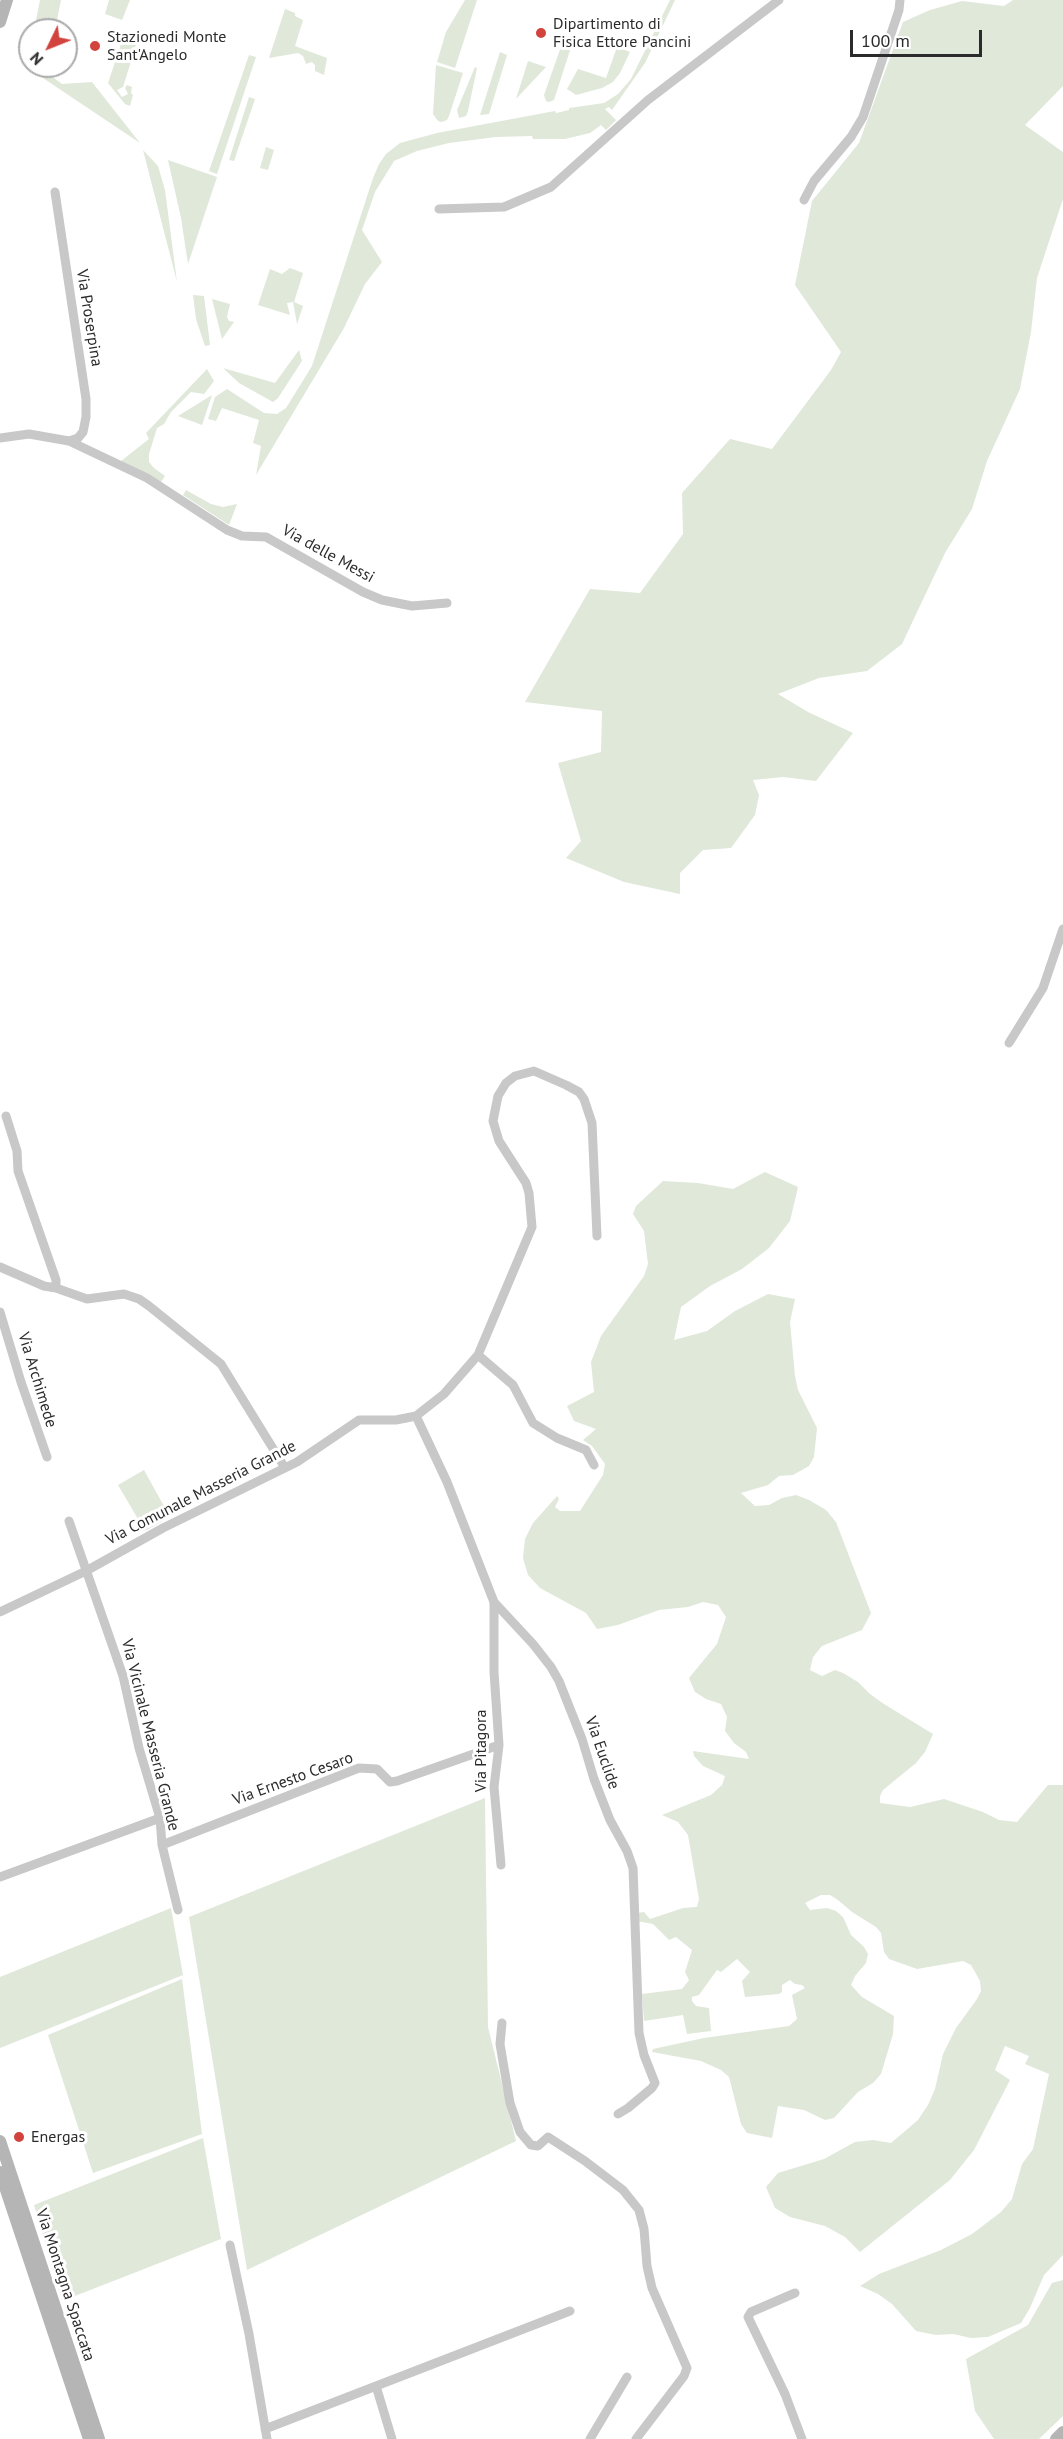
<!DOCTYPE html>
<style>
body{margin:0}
#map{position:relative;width:1063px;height:2439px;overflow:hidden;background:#fff;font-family:"PT Sans",sans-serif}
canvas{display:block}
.north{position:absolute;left:18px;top:18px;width:60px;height:60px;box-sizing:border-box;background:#fff;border:2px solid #aaa;border-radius:50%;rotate:227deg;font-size:16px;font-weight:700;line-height:24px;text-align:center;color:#2b2b2b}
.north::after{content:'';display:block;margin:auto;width:21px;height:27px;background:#d2433e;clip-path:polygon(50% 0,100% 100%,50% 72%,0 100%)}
.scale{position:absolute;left:850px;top:30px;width:132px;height:27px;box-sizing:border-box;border:3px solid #2b2b2b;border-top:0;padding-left:8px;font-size:18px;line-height:21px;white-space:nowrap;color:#2b2b2b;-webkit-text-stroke:4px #fff;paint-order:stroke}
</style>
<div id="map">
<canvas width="1063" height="2439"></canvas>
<div class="north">N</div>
<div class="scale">100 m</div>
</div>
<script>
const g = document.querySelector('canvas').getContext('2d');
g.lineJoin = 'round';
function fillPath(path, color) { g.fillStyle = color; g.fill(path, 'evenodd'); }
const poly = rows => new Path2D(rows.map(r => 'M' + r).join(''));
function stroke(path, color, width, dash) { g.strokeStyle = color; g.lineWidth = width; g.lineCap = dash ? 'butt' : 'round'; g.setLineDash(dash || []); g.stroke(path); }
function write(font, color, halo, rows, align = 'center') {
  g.font = font + ' "PT Sans",sans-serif'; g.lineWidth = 6; g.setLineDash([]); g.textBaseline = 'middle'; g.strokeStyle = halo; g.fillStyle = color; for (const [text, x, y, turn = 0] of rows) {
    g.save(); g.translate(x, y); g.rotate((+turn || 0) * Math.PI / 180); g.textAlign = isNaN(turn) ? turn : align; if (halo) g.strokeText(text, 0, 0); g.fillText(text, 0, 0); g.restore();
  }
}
fillPath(poly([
 [40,0,61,0,55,30,34,30],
 [109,0,130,0,122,20,105,14],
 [465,0,477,0,455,68,437,62,446,32],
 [670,0,675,0,645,63,612,110,609,107,605,109,616,120,606,130,601,125,590,133,565,139,533,139,532,136,496,137,449,143,417,151,394,161,375,192,362,230,382,262,365,284,344,328,256,475,261,446,253,443,259,420,222,408,216,421,208,419,215,397,227,389,264,413,277,414,286,408,312,366,373,178,379,164,386,154,400,143,437,133,555,111,556,113,569,110,569,108,604,103,618,94,631,79],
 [1013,0,1063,0,1063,86,1025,125,1063,152,1063,199,1037,278,1031,332,1020,389,987,461,972,509,945,553,902,644,867,671,819,678,778,694,808,712,853,733,816,781,783,777,753,780,759,795,755,815,731,848,703,850,680,873,680,894,624,882,566,858,581,841,558,763,601,752,602,711,525,702,590,589,640,593,683,534,682,493,730,439,772,449,831,370,841,352,795,285,812,201,859,143,903,22,930,10,962,1,1004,6],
 [285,9,295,13,295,16,303,20,295,46,327,58,324,75,315,71,315,65,312,62,306,64,303,56,298,53,269,58],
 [139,35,135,48,117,57,121,44],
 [563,41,572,44,554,100,549,102,546,101,544,95],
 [617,47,630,52,620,73,613,82,602,88,576,95,567,89,578,69,606,78],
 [134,52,123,87,117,90,122,97,128,94,125,88,127,85,132,87,131,93,133,95,130,106,125,104,108,83,115,62],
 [500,52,507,55,489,114,480,115],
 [249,55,256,57,217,174,209,171],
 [528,61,546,67,516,99],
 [28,64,44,68,45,66,50,66,50,75,62,84,92,82,140,143,28,68],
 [436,65,463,73,449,116,447,120,442,122,438,121,433,114],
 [475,67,477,68,468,111,466,116,459,118,457,110],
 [249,97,255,99,234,161,229,160],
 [266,147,274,150,268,170,260,168],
 [143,150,158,166,165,190,177,282],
 [168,160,217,177,188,264,181,218],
 [290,268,303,273,294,302,303,306,297,324,293,302,287,303,290,315,258,305,270,269,282,274],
 [193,295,204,296,210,345,205,346,196,319],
 [212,299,230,304,227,317,229,321,234,322,222,339],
 [299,350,302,361,278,398,273,402,239,383,223,368,275,383],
 [207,369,214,381,204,394,191,392,171,412,164,424,157,428,149,454,149,462,154,468,165,476,161,482,121,461,149,439,146,433],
 [212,395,202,425,178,416],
 [186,490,211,504,223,507,237,504,229,525,183,495],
 [765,1172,798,1187,790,1221,769,1248,742,1269,710,1286,681,1307,674,1340,707,1331,735,1311,768,1294,795,1299,790,1322,795,1376,798,1390,817,1428,814,1457,809,1466,793,1475,779,1476,768,1485,741,1493,755,1506,769,1505,782,1498,796,1495,809,1500,826,1510,836,1522,871,1613,862,1630,822,1646,813,1657,810,1670,822,1676,835,1670,843,1673,858,1682,870,1694,884,1704,933,1734,925,1752,916,1763,883,1790,880,1796,880,1803,910,1807,944,1799,983,1812,999,1820,1017,1822,1048,1785,1063,1785,1063,2255,1044,2275,1030,2308,1021,2323,988,2337,971,2338,953,2334,936,2335,916,2331,892,2304,878,2294,860,2286,879,2274,941,2250,972,2234,1001,2212,1012,2199,1022,2164,1033,2149,1049,2074,1025,2064,1029,2056,1005,2046,995,2070,1010,2080,974,2150,950,2180,860,2252,845,2237,825,2226,790,2217,775,2208,766,2187,778,2173,824,2159,855,2142,873,2140,891,2143,918,2120,928,2105,935,2089,943,2054,956,2028,977,1999,981,1991,980,1981,971,1965,963,1961,917,1969,889,1959,884,1952,881,1933,876,1927,852,1912,838,1900,830,1895,821,1895,805,1903,810,1910,827,1908,836,1911,843,1917,851,1935,864,1947,868,1954,866,1963,855,1976,851,1985,862,1997,894,2016,893,2034,881,2074,873,2083,858,2092,834,2118,825,2120,804,2110,778,2106,772,2138,747,2133,741,2124,729,2077,721,2070,701,2061,652,2052,653,2049,704,2038,789,2026,797,2019,792,1995,805,1988,802,1985,795,1984,790,1980,782,1985,782,1992,779,1994,745,1997,742,1981,750,1972,737,1959,721,1972,717,1970,699,1995,692,1997,692,2001,696,2006,709,2008,711,2031,687,2034,683,2015,644,2021,642,1994,682,1989,689,1980,685,1972,692,1950,676,1937,669,1940,653,1924,637,1921,637,1913,644,1912,650,1919,683,1908,697,1907,699,1899,688,1835,678,1822,662,1815,711,1795,722,1785,725,1776,703,1766,694,1756,693,1751,749,1759,746,1752,734,1743,725,1731,727,1717,721,1704,706,1699,695,1692,689,1678,717,1644,726,1617,718,1605,703,1602,688,1607,659,1610,618,1625,597,1629,586,1613,540,1588,528,1575,523,1558,525,1539,533,1523,557,1496,559,1499,555,1507,560,1511,580,1511,603,1475,605,1464,592,1446,583,1440,596,1429,574,1421,567,1406,594,1392,591,1362,601,1336,644,1276,648,1264,644,1231,633,1214,636,1206,663,1181,698,1183,733,1189],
 [144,1470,170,1517,145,1531,118,1485],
 [485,1798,488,2027,516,2141,247,2270,189,1917],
 [171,1908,183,1975,0,2048,0,1977],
 [182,1979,202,2134,93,2173,48,2035],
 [203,2138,221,2239,62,2301,34,2205],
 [1063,2280,1063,2416,1039,2439,994,2439,975,2411,966,2359,1028,2325,1052,2283]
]), '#e0e8da');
stroke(poly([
 [55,192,86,399,86,417,83,432,78,438,69,441],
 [804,200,814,181,851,137,863,117,899,10,900,0],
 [439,209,504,207,551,187,648,100,779,0],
 [0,438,29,434,69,441,147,478,227,530,242,536,266,537,363,592,382,600,412,606,447,603],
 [1009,1043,1043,988,1063,929],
 [6,1116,17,1151,18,1171,56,1280,56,1288],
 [0,1267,44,1286,56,1288,87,1299,124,1294,139,1299,149,1306,221,1364,285,1468],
 [0,1312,21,1382,47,1457],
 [478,1355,513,1385,533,1423,557,1438,586,1450,594,1465],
 [416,1416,447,1482,494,1602,533,1644,551,1667,559,1681,582,1739,594,1779,610,1820,627,1851,633,1868,639,2033,644,2055,655,2083,652,2088,628,2108,618,2114],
 [69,1521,123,1676,139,1748,160,1818,162,1845,178,1910],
 [494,1602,494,1672,499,1745,494,1787,501,1865],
 [0,1612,86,1571,163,1528,297,1462,359,1420,396,1420,416,1416,444,1394,478,1355,532,1227,529,1193,526,1183,499,1141,493,1121,498,1096,506,1083,515,1076,534,1071,566,1085,579,1092,584,1099,592,1123,597,1236],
 [162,1845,359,1768,377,1769,390,1782,397,1781,499,1745],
 [0,1877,160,1818],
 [502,2023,500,2044,510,2103,520,2132,531,2145,538,2146,548,2137,585,2161,623,2190,639,2210,644,2229,647,2266,652,2288,687,2368,684,2376,636,2439],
 [230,2245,249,2334,267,2439],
 [795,2293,751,2312,748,2317,785,2394,802,2439],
 [376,2386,392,2439],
 [265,2429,570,2311],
 [590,2439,627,2377]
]), '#c8c8c8', 9);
stroke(poly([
 [0,22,7,0],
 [0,2141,99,2439],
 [0,2172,89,2439],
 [1056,2439,1063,2432]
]), '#b5b5b5', 12);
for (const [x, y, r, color] of [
 [541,33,6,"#d2433e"],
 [95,46,6,"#d2433e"],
 [19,2137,6,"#d2433e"]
]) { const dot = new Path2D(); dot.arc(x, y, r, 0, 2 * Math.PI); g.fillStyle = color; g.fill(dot); stroke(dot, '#fff', 2); }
write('16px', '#2b2b2b', '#fff', [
 ["Dipartimento di",553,24],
 ["Fisica Ettore Pancini",553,42],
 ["Stazionedi Monte",107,37],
 ["Sant'Angelo",107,55],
 ["Energas",31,2137]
], 'left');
write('16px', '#2b2b2b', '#fff', [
 ["Via Proserpina",89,318,81],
 ["Via delle Messi",328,554,29],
 ["Via Archimede",37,1380,73],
 ["Via Comunale Masseria Grande",201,1493,-27],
 ["Via Vicinale Masseria Grande",150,1735,76],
 ["Via Pitagora",481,1751,-90],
 ["Via Euclide",602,1753,71],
 ["Via Ernesto Cesaro",293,1779,-20],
 ["Via Montagna Spaccata",65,2285,72]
]);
</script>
